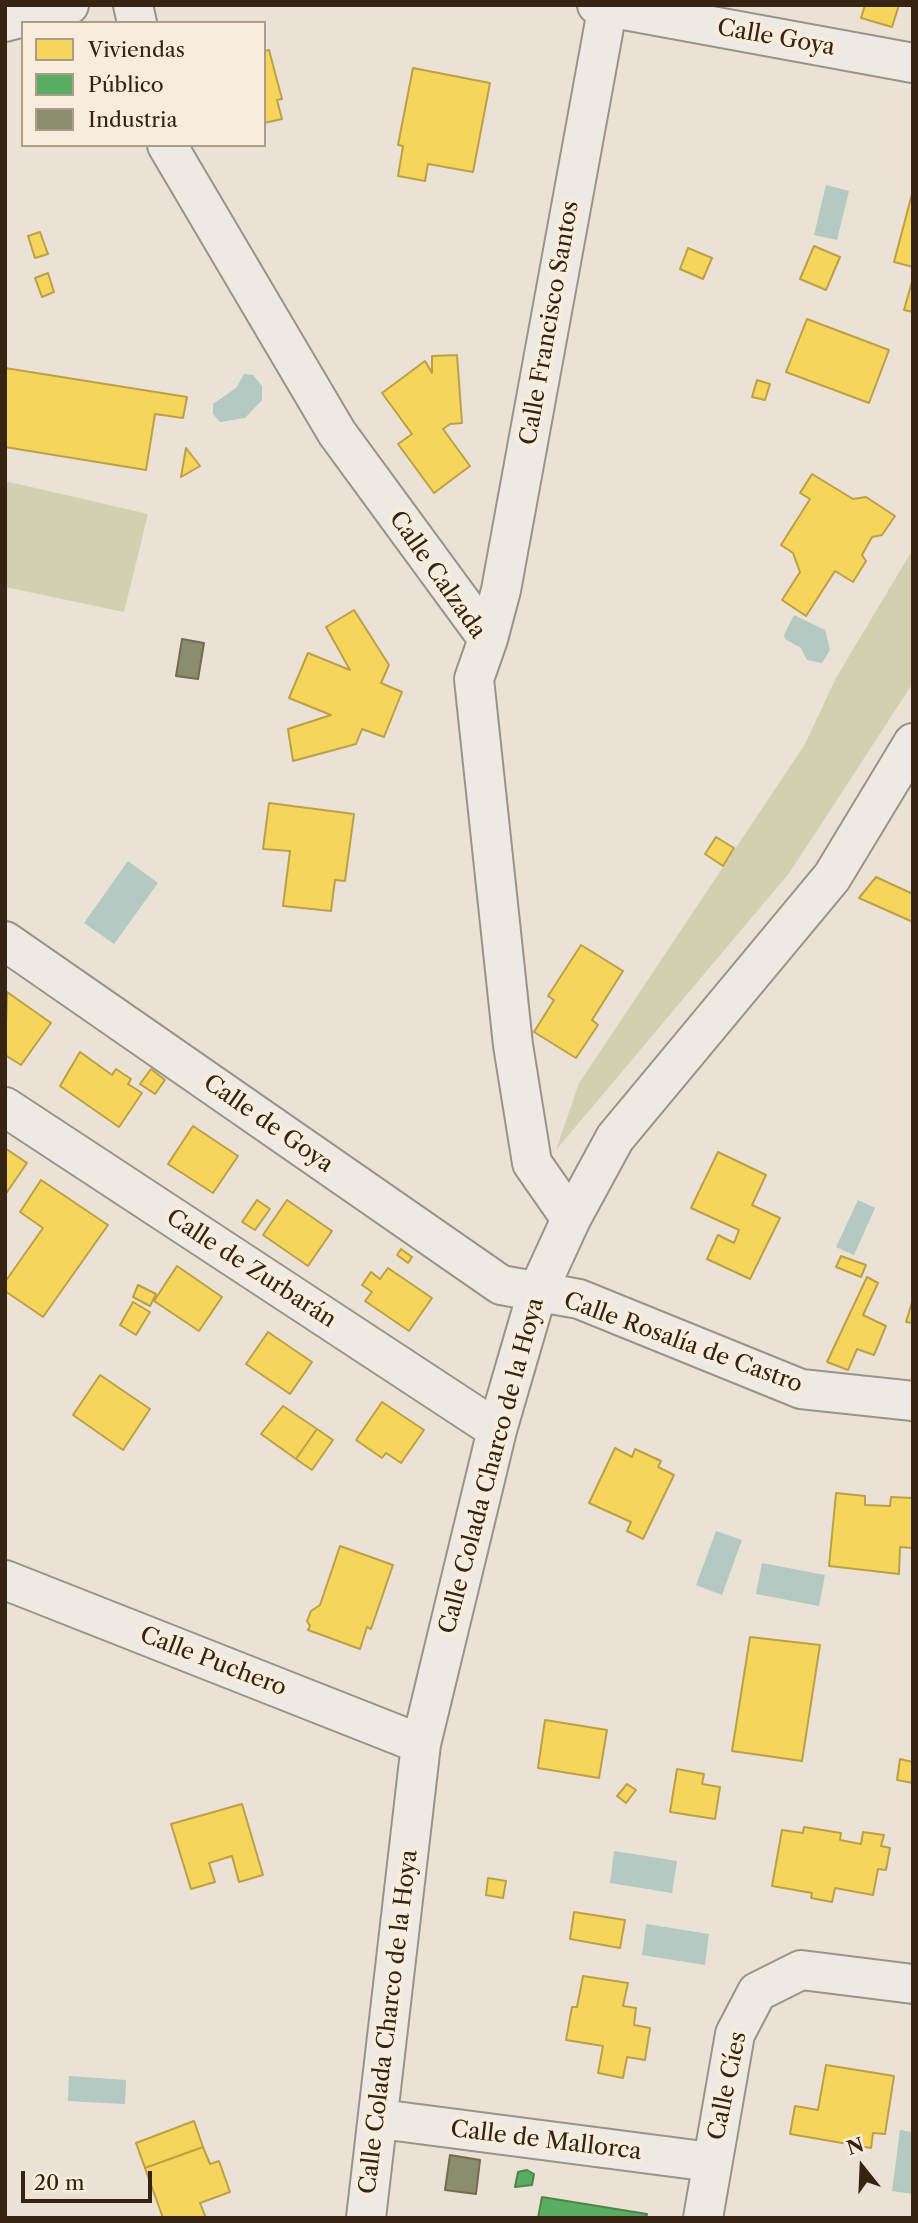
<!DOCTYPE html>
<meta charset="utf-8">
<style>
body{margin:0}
#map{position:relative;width:918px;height:2223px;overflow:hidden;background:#eae2d4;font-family:"Libre Caslon Text",serif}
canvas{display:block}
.frame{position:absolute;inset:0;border:7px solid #372311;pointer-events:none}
.legend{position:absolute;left:21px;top:21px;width:245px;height:126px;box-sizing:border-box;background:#f8eddd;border:2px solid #ab9c8b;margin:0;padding:9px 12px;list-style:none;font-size:21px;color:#372311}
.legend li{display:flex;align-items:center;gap:14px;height:35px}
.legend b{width:35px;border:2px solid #ab9c8b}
.north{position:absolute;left:827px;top:2132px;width:70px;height:70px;-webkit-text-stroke:5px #f8eddd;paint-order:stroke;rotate:342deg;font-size:19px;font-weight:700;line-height:28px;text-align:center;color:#372311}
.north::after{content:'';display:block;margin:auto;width:24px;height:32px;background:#372311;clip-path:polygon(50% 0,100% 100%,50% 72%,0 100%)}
.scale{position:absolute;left:21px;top:2171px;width:131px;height:32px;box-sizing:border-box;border:4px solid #372311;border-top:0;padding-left:9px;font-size:21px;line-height:24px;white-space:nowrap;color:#372311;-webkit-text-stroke:5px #f8eddd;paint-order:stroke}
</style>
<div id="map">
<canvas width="918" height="2223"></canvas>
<div class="frame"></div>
<ul class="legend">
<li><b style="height:19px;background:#f6d55c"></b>Viviendas</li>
<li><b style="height:19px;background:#5aae61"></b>Público</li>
<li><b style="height:19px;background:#8c8c6e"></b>Industria</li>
</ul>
<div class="north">N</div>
<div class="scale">20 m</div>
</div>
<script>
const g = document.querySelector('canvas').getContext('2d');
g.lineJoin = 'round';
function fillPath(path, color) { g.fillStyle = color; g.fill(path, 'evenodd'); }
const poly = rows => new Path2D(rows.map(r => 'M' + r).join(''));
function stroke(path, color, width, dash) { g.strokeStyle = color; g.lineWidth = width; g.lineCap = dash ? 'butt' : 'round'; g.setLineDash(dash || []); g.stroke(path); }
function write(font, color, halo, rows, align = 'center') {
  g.font = font + ' "Libre Caslon Text",serif'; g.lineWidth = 7; g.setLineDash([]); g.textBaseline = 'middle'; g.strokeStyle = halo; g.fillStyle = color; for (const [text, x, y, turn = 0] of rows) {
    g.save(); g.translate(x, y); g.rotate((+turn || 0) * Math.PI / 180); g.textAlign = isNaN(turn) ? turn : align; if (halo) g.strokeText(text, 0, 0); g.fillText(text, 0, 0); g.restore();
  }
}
fillPath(poly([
 [5,481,148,514,124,612,5,587],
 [913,549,913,683,790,872,556,1150,579,1083,805,744,836,678]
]), '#d3d0b0');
fillPath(poly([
 [826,185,849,191,837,240,814,235],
 [244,374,253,375,262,386,262,400,245,418,220,422,213,414,213,404,236,388],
 [794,615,825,630,830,650,822,663,807,660,801,648,785,639,784,635],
 [128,861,158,883,114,944,84,923],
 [858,1200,875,1208,854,1255,836,1247],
 [716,1531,742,1540,722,1595,696,1585],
 [762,1563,825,1575,819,1606,756,1594],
 [614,1851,677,1861,672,1893,610,1883],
 [646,1924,709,1934,705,1965,642,1955],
 [69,2076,126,2080,125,2104,68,2101],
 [900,2130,913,2132,913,2194,892,2191]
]), '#b3c9c1');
const homes = poly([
 [865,5,899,5,892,27,861,18,865,5],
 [269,50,282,99,277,100,282,119,264,123,264,51,269,50],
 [413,68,490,83,473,172,428,164,425,181,398,176,403,146,398,145,413,68],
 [912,194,913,194,913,267,894,262,912,194],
 [40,232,48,254,35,258,28,236,40,232],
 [814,246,840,257,826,290,800,279,814,246],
 [688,248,712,258,703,279,680,269,688,248],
 [48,273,54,292,42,297,35,278,48,273],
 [913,278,913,312,904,310,913,278],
 [807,319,889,350,869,403,786,372,807,319],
 [457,355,462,423,450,424,443,429,470,466,434,493,398,444,412,434,382,393,425,361,432,373,432,356,457,355],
 [5,368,187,397,183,418,155,414,146,470,5,447,5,368],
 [757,380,770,384,765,400,752,397,757,380],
 [186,448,200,466,181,477,186,448],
 [812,474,853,499,866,497,895,516,882,535,872,537,862,555,866,561,853,582,835,571,806,616,782,600,800,572,793,553,781,545,810,499,800,493,812,474],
 [354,610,389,665,381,683,402,692,384,737,362,729,356,744,293,761,288,729,331,715,289,698,308,653,350,670,326,627,354,610],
 [269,803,354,814,345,881,335,880,331,911,283,906,290,851,263,849,269,803],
 [716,837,734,848,723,866,705,854,716,837],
 [876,877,913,894,913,922,859,898,876,877],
 [581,945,623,971,592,1020,598,1025,576,1058,534,1032,554,1000,548,996,581,945],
 [7,992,51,1023,21,1065,5,1055,7,992],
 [80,1052,112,1075,116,1069,131,1079,128,1084,142,1093,119,1127,60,1086,80,1052],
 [151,1069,165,1080,155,1094,140,1084,151,1069],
 [193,1126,238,1156,213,1193,168,1164,193,1126],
 [5,1148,27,1163,5,1195,5,1148],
 [718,1152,766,1175,752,1205,780,1218,750,1279,707,1259,718,1235,734,1243,739,1230,691,1208,718,1152],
 [41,1180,108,1225,43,1317,5,1291,5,1282,43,1228,20,1212,41,1180],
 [257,1200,270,1209,255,1230,242,1222,257,1200],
 [287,1200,332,1231,308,1266,263,1235,287,1200],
 [401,1249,412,1257,408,1263,397,1255,401,1249],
 [841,1256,866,1265,861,1277,836,1267,841,1256],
 [177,1266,222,1297,199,1331,154,1301,177,1266],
 [388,1268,432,1298,409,1331,365,1301,372,1292,362,1285,371,1272,380,1279,388,1268],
 [867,1277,878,1283,863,1315,886,1326,874,1355,857,1349,848,1370,827,1362,867,1277],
 [138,1285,156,1294,150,1306,133,1297,138,1285],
 [913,1299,913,1323,906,1322,913,1299],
 [133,1302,150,1312,136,1335,120,1325,133,1302],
 [268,1332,312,1362,290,1394,246,1364,268,1332],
 [100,1375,150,1409,123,1450,73,1415,100,1375],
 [382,1402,424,1430,401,1463,386,1453,382,1458,356,1440,382,1402],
 [283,1406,317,1429,296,1459,261,1434,283,1406],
 [317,1429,333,1440,312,1470,296,1459,317,1429],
 [615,1448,632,1457,635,1449,661,1461,658,1467,674,1475,643,1539,627,1531,631,1522,589,1503,615,1448],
 [836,1493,865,1496,865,1505,890,1506,891,1497,913,1498,913,1548,900,1547,899,1574,829,1566,836,1493],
 [340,1546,393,1565,371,1629,367,1627,360,1649,308,1630,310,1626,307,1621,311,1611,320,1605,340,1546],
 [750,1637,820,1645,802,1761,732,1751,750,1637],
 [545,1720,607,1730,599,1778,538,1768,545,1720],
 [900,1759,913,1762,913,1783,897,1780,900,1759],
 [677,1769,704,1774,702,1784,720,1787,715,1819,670,1812,677,1769],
 [627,1784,636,1790,626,1803,617,1796,627,1784],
 [242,1804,263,1875,239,1882,232,1856,209,1863,215,1882,191,1889,171,1824,242,1804],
 [804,1827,841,1833,840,1840,861,1844,863,1832,884,1835,881,1846,890,1848,886,1870,878,1869,873,1895,835,1888,832,1902,811,1898,812,1893,772,1886,782,1830,803,1833,804,1827],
 [488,1878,506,1881,503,1898,486,1895,488,1878],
 [574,1912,625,1920,620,1948,570,1939,574,1912],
 [583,1976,628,1983,623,2006,636,2008,634,2025,650,2028,645,2060,627,2057,623,2078,598,2073,603,2046,566,2040,572,2007,577,2007,583,1976],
 [826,2065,894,2076,885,2134,873,2133,871,2148,790,2134,795,2106,818,2110,826,2065],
 [194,2121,203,2147,145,2168,136,2143,194,2121],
 [203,2147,210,2164,219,2161,230,2192,200,2203,206,2218,163,2218,145,2168,203,2147]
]);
fillPath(homes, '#f6d55c');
stroke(homes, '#bda046', 2);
const public = poly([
 [527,2170,534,2174,532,2185,515,2187,518,2172,527,2170],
 [542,2197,647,2214,646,2218,538,2218,542,2197]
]);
fillPath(public, '#5aae61');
stroke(public, '#508449', 2);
const industry = poly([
 [182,639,204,643,198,679,176,676,182,639],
 [450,2155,480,2160,476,2194,445,2190,450,2155]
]);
fillPath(industry, '#8c8c6e');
stroke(industry, '#726c52', 2);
const minor = poly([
 [133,5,137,23],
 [597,5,913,63],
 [5,22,69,5],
 [167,145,337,433,488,639,474,679,513,1045,532,1163,571,1219],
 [488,639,501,590,608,5],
 [5,941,501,1285,579,1299,801,1389,913,1401],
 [5,1107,497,1430],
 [5,1580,421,1744],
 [380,2119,711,2162],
 [366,2218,421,1744,497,1430,537,1293,571,1219,615,1138,832,877,913,743],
 [703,2218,735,2034,757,1992,801,1970,913,1984]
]);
stroke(minor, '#9a9389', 42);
stroke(minor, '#eeeae3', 38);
write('23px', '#372311', '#f8eddd', [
 ["Calle Goya",776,38,10],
 ["Calle Francisco Santos",550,323,-80],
 ["Calle Calzada",437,575,55],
 ["Calle de Goya",268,1124,35],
 ["Calle de Zurbarán",251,1269,33],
 ["Calle Rosalía de Castro",683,1343,20],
 ["Calle Colada Charco de la Hoya",492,1466,-75],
 ["Calle Puchero",213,1662,21],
 ["Calle Colada Charco de la Hoya",389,2022,-83],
 ["Calle Cíes",728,2086,-78],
 ["Calle de Mallorca",546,2141,7]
]);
</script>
